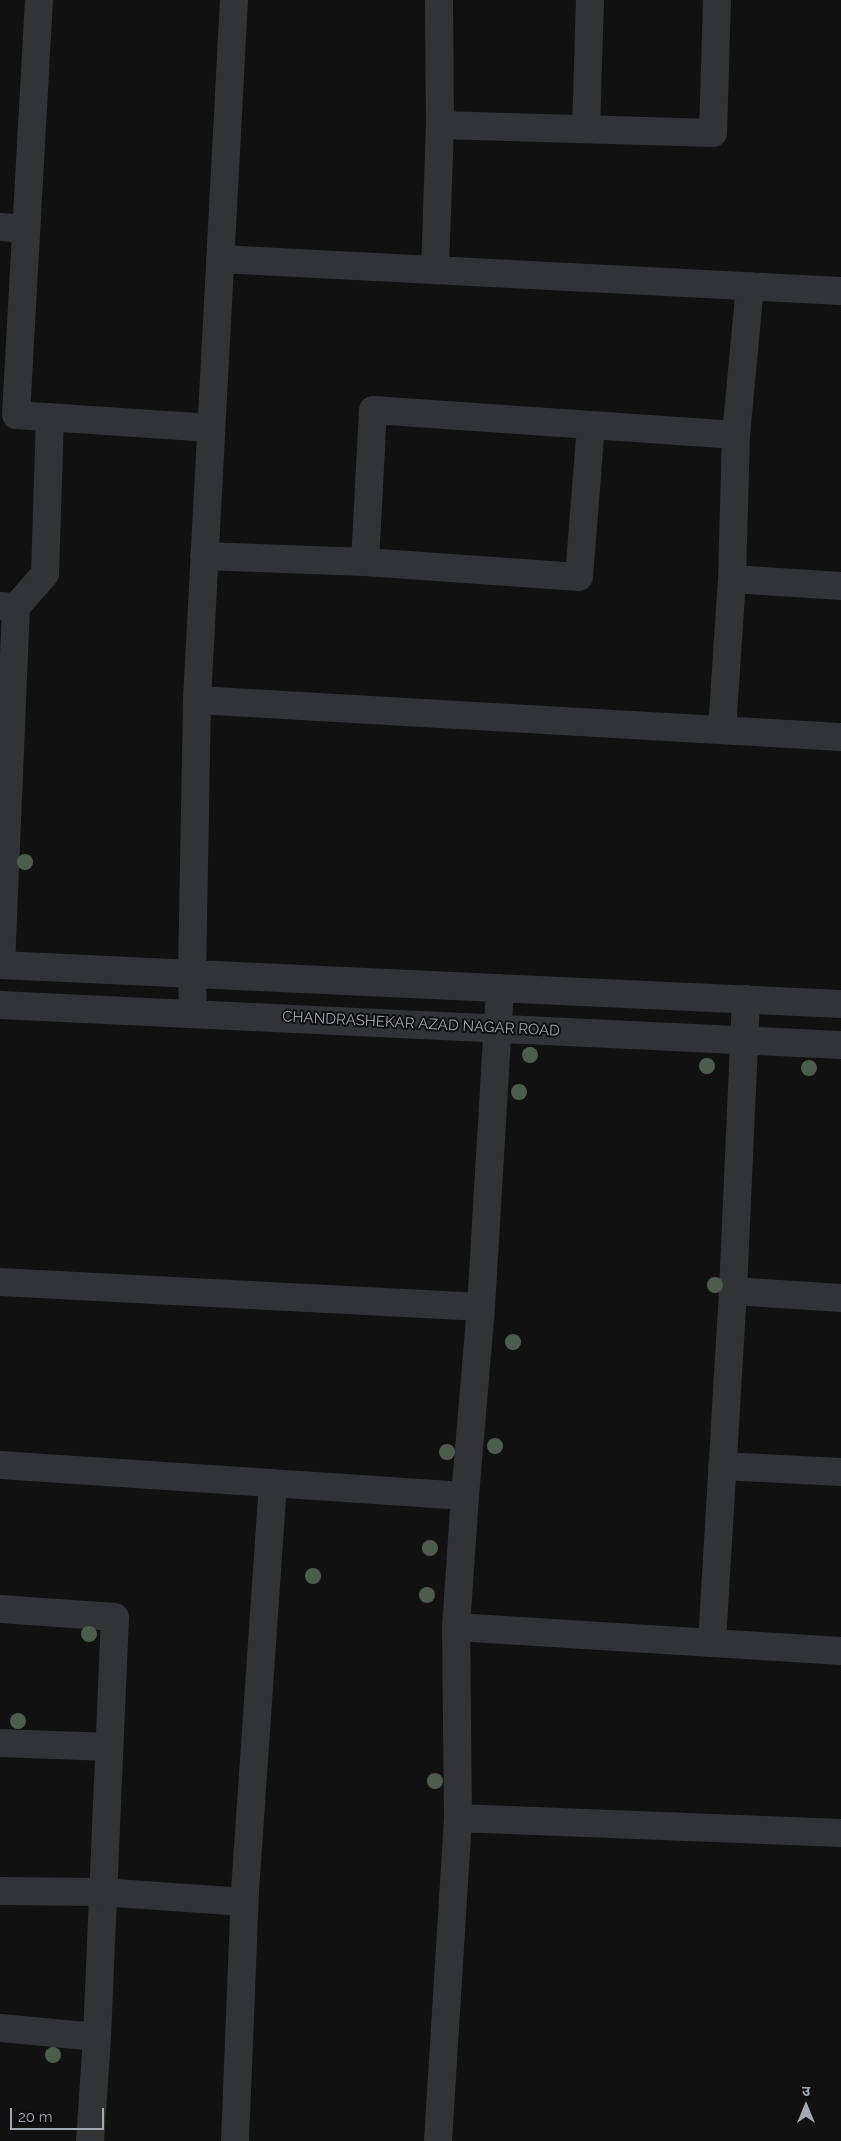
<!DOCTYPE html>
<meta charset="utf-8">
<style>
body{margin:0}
#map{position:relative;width:841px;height:2141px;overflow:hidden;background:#111112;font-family:Raleway,"Noto Sans Devanagari",sans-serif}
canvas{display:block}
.north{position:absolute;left:781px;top:2081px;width:50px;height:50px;-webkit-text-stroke:4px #0c0c0d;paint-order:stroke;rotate:0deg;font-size:14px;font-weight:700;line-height:20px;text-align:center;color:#a3a9b2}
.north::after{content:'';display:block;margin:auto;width:18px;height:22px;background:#a3a9b2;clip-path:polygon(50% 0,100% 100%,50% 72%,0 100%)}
.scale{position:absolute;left:10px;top:2108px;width:94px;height:22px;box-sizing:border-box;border:2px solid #a3a9b2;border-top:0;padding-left:6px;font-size:15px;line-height:18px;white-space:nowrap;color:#a3a9b2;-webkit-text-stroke:4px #0c0c0d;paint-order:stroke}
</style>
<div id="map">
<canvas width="841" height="2141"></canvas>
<div class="north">उ</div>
<div class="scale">20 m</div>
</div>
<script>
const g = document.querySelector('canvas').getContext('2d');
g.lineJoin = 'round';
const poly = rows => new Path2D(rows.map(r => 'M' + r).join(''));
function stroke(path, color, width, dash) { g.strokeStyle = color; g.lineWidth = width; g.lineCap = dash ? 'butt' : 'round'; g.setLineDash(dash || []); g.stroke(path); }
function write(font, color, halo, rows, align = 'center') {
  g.font = font + ' Raleway,sans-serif'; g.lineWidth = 4; g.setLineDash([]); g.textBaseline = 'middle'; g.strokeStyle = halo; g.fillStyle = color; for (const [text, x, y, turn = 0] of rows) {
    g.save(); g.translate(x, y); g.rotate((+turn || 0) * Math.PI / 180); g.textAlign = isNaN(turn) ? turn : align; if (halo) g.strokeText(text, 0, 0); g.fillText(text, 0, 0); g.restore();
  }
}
stroke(poly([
 [39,0,16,415,211,428],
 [440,125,713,133,717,0],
 [586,129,590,0],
 [0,227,26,229],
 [220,259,841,291],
 [435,270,440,125,439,0],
 [736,435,750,286],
 [204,556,365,562,373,410,736,435,732,579,722,730],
 [365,562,579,577,591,425],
 [732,579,841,586],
 [0,606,16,607,1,965],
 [16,607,45,574,50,417],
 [197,700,841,737],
 [0,965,841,1004],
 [0,1005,841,1045],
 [193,1013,192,974,197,700,234,0],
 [0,1282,481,1307],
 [733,1291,841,1298],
 [0,1465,465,1496],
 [722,1466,841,1472],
 [0,1609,115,1617,97,2037],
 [456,1627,841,1651],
 [712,1642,733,1291,746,999],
 [0,1743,109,1747],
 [458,1818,841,1833],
 [0,1891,102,1892,244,1902],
 [0,2028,97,2037,90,2141],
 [235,2141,245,1891,273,1483],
 [438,2141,458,1818,456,1627,465,1496,481,1307,500,988]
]), '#323337', 28);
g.fillStyle = '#4b5e4b';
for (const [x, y] of [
 [25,862],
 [530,1055],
 [707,1066],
 [809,1068],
 [519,1092],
 [715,1285],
 [513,1342],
 [495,1446],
 [447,1452],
 [430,1548],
 [313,1576],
 [427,1595],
 [89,1634],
 [18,1721],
 [435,1781],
 [53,2055]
]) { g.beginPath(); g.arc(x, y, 8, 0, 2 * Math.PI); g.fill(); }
write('15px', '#a3a9b2', '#0c0c0d', [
 ["CHANDRASHEKAR AZAD NAGAR ROAD",421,1024,3]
]);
</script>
